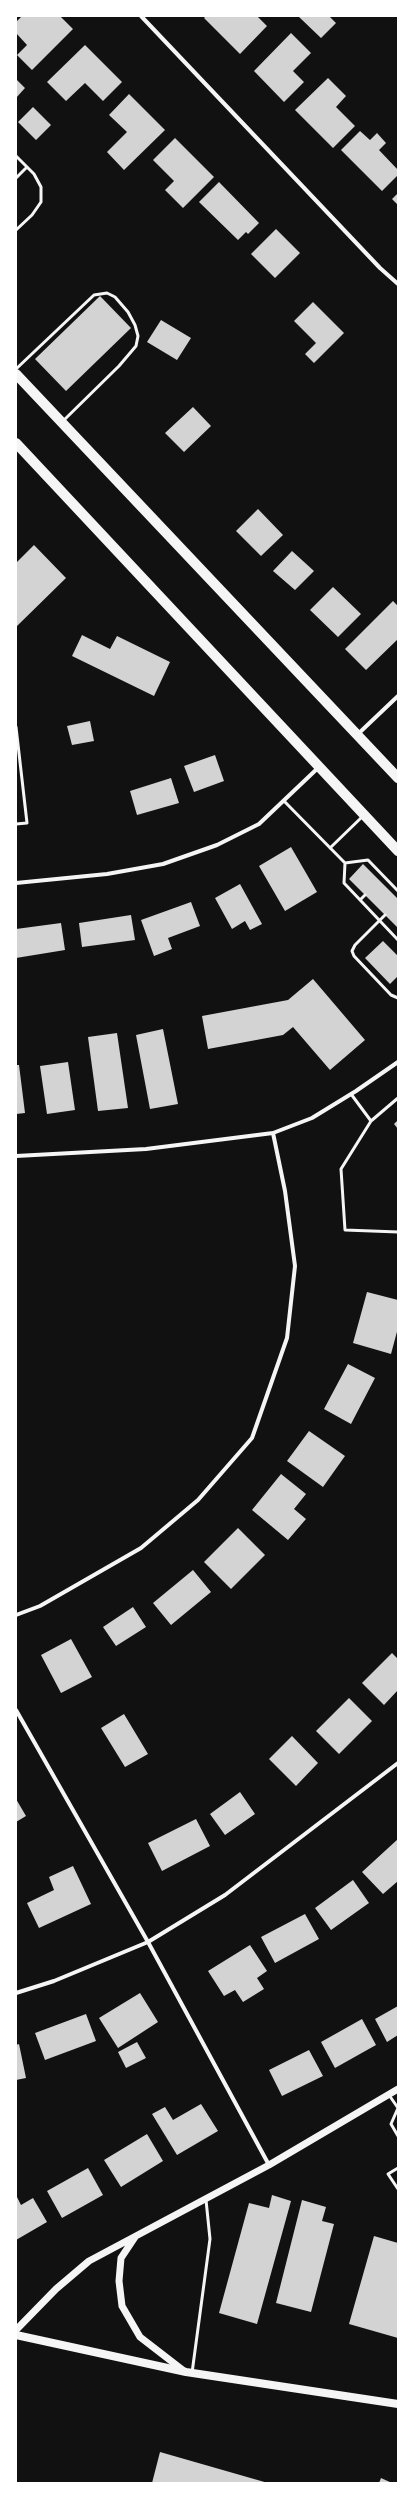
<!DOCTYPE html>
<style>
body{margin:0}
#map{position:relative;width:414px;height:2499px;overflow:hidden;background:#111;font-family:"Crimson Pro",serif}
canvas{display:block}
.frame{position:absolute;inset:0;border:17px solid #fff;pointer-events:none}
</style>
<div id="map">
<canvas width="414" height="2499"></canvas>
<div class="frame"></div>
</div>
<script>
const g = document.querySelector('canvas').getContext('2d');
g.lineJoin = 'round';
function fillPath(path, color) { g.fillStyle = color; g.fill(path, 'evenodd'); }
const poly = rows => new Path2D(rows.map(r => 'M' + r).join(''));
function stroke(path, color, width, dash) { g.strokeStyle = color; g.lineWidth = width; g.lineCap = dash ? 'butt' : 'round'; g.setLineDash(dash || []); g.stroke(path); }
fillPath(poly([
 [22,16,60,16,73,29,32,70,17,55,27,45,16,33,16,22],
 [206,16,257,16,267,26,240,54,204,18],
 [298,16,329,16,336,23,321,38],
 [291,33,311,53,293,71,304,82,284,102,254,71],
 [85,45,122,82,103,101,85,83,66,101,47,82],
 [328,78,346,96,336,107,355,126,333,148,295,110],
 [16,79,25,88,16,98],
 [129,94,165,130,124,170,107,152,127,132,109,115],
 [33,107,51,125,36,140,18,122],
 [360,131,370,140,377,133,386,143,379,150,398,170,398,175,382,191,341,150],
 [175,138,214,177,183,208,165,190,174,181,153,160],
 [219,182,259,223,248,234,246,232,238,240,199,202],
 [398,193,398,205,392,199],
 [276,229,300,253,275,278,251,254],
 [100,296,131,328,66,391,35,359],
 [313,302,344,333,314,363,305,354,316,343,294,321],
 [161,320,191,338,177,360,147,342],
 [193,407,211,426,184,452,165,433],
 [258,509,283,535,261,556,236,531],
 [34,545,66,578,16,627,16,563],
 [292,551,314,571,295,590,273,571],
 [333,587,361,614,338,637,310,610],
 [393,601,398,606,398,639,366,670,345,649],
 [82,635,110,649,117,636,170,662,154,696,72,656],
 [90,721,94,741,72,745,67,726],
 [215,755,224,781,194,792,184,766],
 [171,778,179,803,137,815,130,791],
 [291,847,317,892,285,911,259,866],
 [363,864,398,899,398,928,349,879],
 [240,884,262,924,250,930,245,921,232,929,215,898],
 [191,902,200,926,168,938,172,949,154,956,141,920],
 [131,915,135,940,82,947,79,923],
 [61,923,65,950,16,958,16,929],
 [383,941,398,956,398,976,390,984,365,958],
 [313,979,365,1040,330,1070,293,1027,283,1035,208,1049,202,1016,288,1000],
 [163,1029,178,1104,150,1109,136,1035],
 [117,1033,128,1108,98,1111,88,1037],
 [68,1062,75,1110,47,1114,40,1066],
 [16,1065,19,1065,25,1113,16,1114],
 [398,1120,398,1129,394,1124],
 [367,1292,398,1300,398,1328,391,1354,353,1343],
 [348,1364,375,1378,351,1424,324,1409],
 [309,1431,345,1456,323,1487,287,1461],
 [281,1474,306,1494,294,1509,306,1519,288,1540,252,1510],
 [238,1528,265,1555,231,1589,204,1562],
 [193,1570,211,1592,171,1625,153,1603],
 [133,1607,146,1627,116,1646,103,1627],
 [71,1639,92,1677,61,1693,41,1655],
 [392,1653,398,1659,398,1690,384,1705,362,1683],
 [349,1698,372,1721,339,1754,316,1731],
 [124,1714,148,1754,125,1767,101,1728],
 [292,1736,318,1763,296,1786,269,1759],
 [240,1792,255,1814,225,1835,210,1814],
 [16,1799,26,1816,16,1822],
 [196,1819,210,1846,162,1871,148,1843],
 [398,1839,398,1881,383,1894,362,1872],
 [73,1866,91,1904,39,1928,27,1903,54,1890,49,1877],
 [353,1880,369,1903,331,1930,315,1908],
 [305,1914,319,1939,275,1963,261,1937],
 [250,1945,267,1971,257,1978,264,1989,243,2002,235,1990,224,1996,208,1971],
 [140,1993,158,2022,118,2048,99,2018],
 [398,2006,398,2035,387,2042,375,2019],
 [86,2014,96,2041,45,2060,35,2033],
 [362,2019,376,2045,335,2068,321,2042],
 [137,2042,146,2058,126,2068,118,2052],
 [19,2044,26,2078,16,2080,16,2045],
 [309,2050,323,2076,282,2096,269,2070],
 [201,2104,218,2131,177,2155,152,2114,165,2107,173,2120],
 [147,2134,163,2161,121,2187,104,2160],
 [88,2168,103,2195,62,2218,47,2191],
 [16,2195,21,2205,33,2198,47,2222,16,2240],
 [272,2195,291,2201,257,2324,219,2313,249,2203,269,2208],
 [302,2200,326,2207,322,2221,334,2224,311,2312,276,2303],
 [374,2236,398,2243,398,2338,349,2324],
 [160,2452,268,2483,152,2483],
 [381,2478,392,2483,379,2483]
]), '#d3d3d3');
stroke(poly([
 [16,156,34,174,41,187,41,202,32,215,16,230],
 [16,178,27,167],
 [16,369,94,295,107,293,115,297,128,312,135,325,138,336,136,346,119,366,63,421],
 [16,727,27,823,16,824],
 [284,801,345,863,344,883,398,940],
 [330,848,363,816],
 [345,863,368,860,398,891],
 [360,900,365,895],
 [385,915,355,945,352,951,354,956,391,995,398,998],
 [351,1094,371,1121],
 [398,1098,371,1121,341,1169,345,1230,398,1232],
 [389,2095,398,2108],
 [398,2108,391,2124,398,2136],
 [398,2168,388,2174,398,2189],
 [192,2373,210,2239,206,2200]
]), '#f5f5f5', 3);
stroke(poly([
 [141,16,380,268,398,284],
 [358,734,398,696],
 [16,883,107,874,163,864,217,845,259,824,319,767],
 [16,1156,146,1149,273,1133,312,1118,356,1091,398,1062],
 [16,1615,40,1606,141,1548,198,1500,252,1438,287,1338,295,1266,285,1191,273,1133],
 [16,1710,148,1942,269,2165],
 [16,1993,54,1981,148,1942,225,1895,398,1763]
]), '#f5f5f5', 4);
stroke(poly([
 [135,2237,121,2258,119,2281,122,2306,140,2337,184,2371],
 [16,2330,56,2289,89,2261,269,2165,398,2089]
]), '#f5f5f5', 7);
stroke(poly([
 [16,2335,186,2372,398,2404]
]), '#f5f5f5', 8);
stroke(poly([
 [16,374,398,778],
 [16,443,398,851]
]), '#f5f5f5', 10);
</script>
